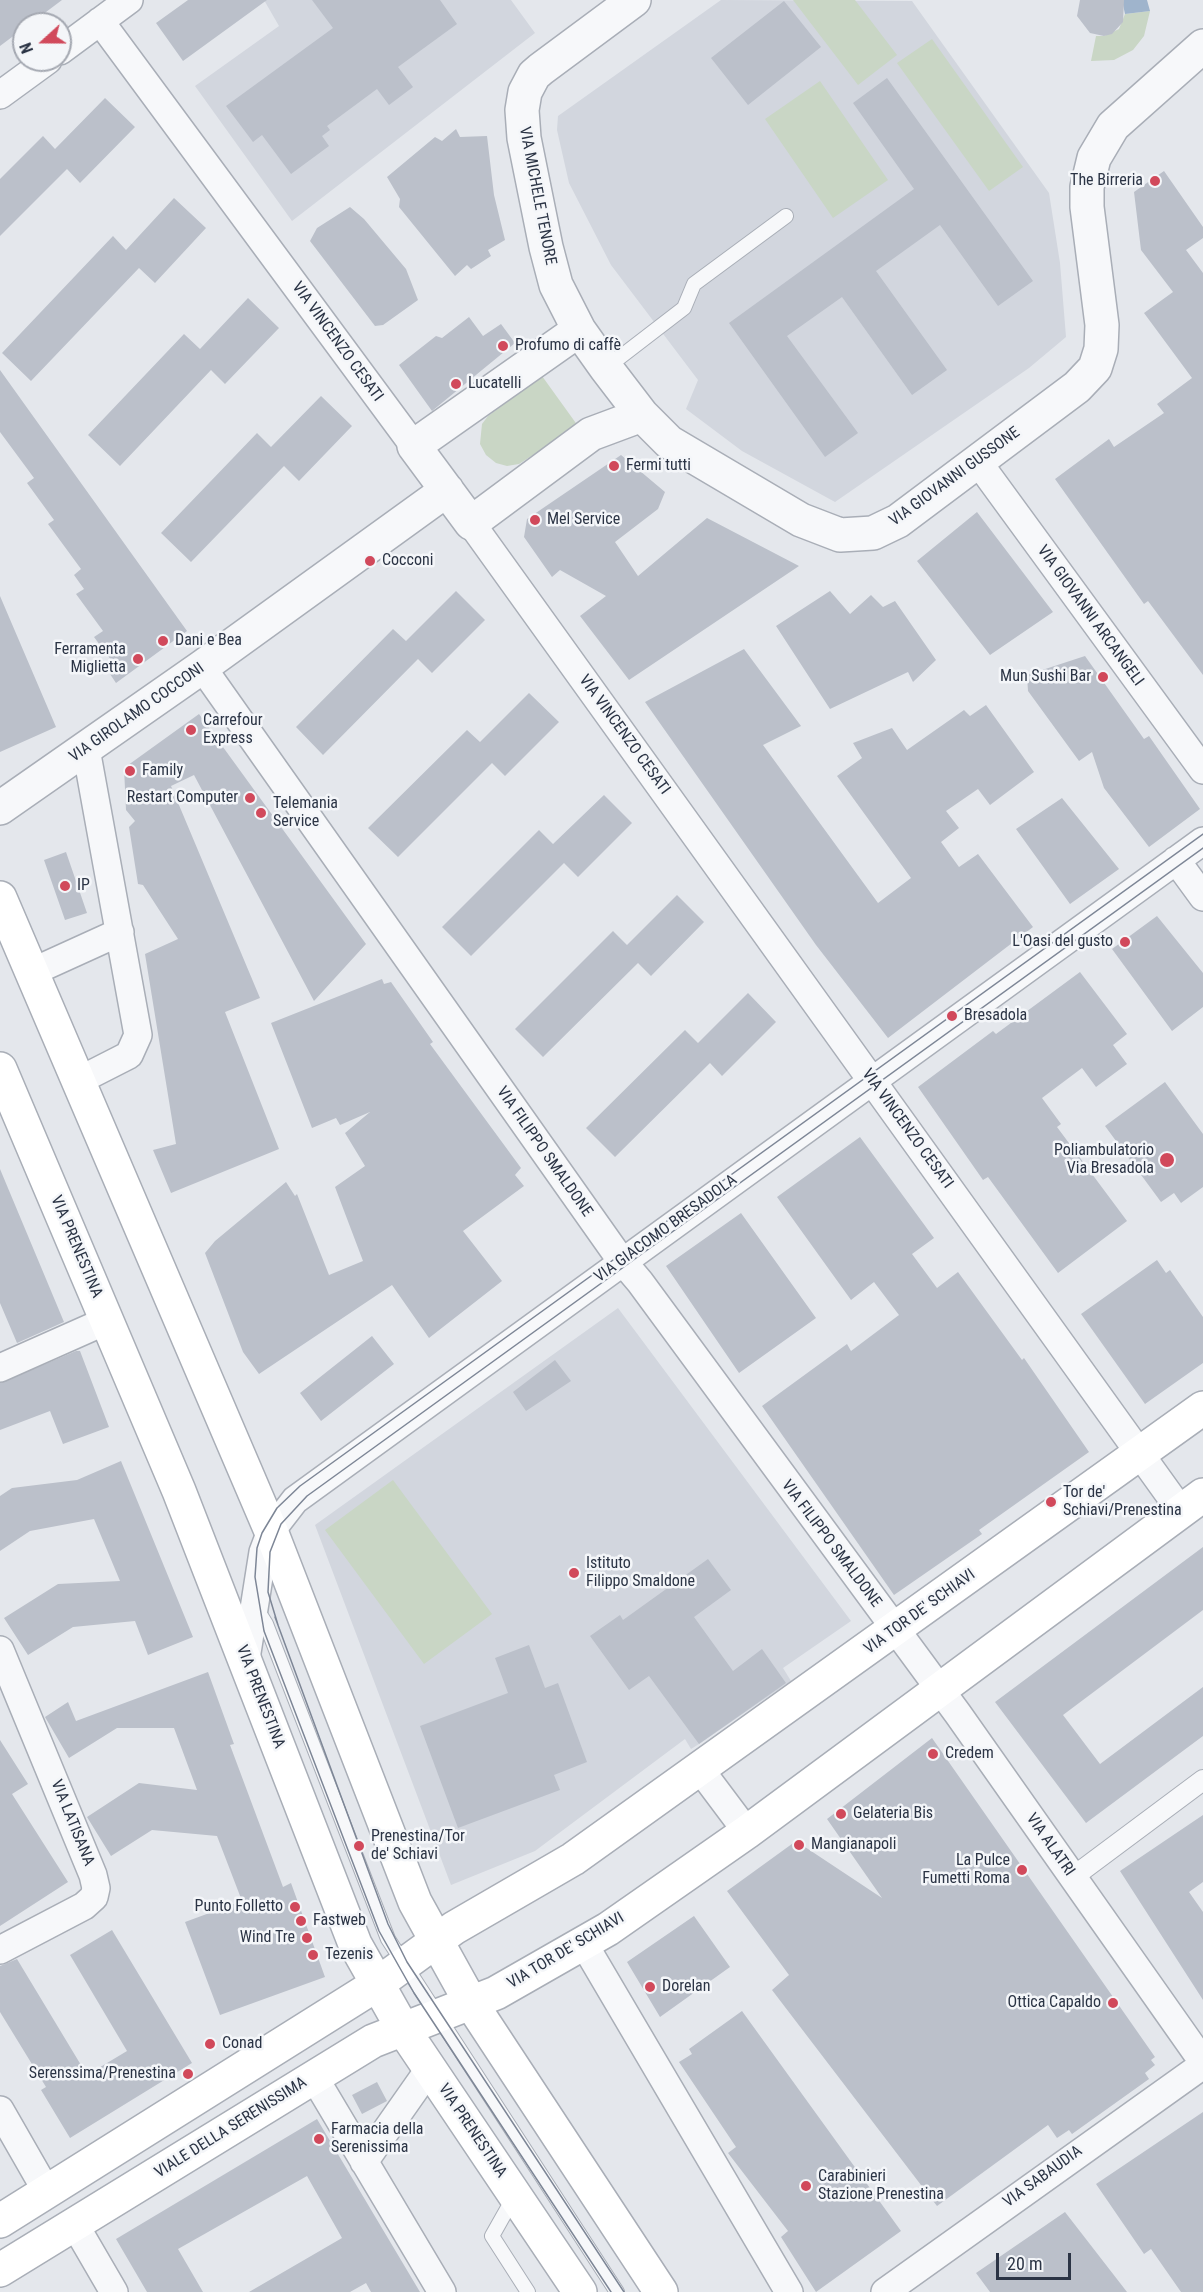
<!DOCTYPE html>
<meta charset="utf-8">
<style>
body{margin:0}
#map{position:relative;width:1203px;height:2292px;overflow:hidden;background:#e4e7ec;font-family:"Roboto Condensed",sans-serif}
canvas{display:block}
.north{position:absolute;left:12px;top:12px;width:60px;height:60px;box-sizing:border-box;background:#f4f6f9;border:2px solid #a4a8b1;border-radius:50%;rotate:249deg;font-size:16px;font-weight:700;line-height:24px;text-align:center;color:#2b3445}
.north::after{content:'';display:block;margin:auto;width:21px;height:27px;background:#d1495b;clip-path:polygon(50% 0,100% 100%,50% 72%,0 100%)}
.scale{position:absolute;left:996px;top:2253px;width:75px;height:27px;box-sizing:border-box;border:3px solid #2b3445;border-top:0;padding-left:8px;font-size:18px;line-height:21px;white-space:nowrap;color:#2b3445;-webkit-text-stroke:4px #f4f6f9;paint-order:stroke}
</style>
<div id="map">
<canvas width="1203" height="2292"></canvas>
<div class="north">N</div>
<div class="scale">20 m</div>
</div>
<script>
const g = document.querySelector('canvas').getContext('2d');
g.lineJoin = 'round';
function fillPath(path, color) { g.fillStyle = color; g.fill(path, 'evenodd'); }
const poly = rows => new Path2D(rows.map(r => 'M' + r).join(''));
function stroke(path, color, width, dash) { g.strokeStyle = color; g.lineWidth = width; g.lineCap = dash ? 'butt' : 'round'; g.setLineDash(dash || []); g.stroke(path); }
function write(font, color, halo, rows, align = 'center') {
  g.font = font + ' "Roboto Condensed",sans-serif'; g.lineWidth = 5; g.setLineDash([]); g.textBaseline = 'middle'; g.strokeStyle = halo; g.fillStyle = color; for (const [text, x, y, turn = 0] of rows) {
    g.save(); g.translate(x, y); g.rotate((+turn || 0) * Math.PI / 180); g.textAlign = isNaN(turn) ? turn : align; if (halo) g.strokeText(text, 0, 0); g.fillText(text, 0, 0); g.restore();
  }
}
fillPath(poly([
 [264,0,511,0,535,33,292,221,195,86,279,26],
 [721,0,912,1,1049,193,1060,263,1066,337,1029,368,835,502,742,451,686,409,698,380,611,265,569,183,557,130,558,116],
 [618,1308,851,1621,783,1668,791,1681,699,1744,691,1749,685,1739,535,1851,451,1885,315,1525]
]), '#d2d6de');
fillPath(poly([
 [793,0,855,0,897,55,858,85],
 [1150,11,1144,36,1133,50,1114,60,1091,61,1096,36,1104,36,1119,29,1125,14],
 [932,39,1023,167,989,191,897,63],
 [820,81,888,180,833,218,765,119],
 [542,376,578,426,519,464,507,466,496,463,486,455,480,444,482,424,488,416],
 [393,1480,492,1614,424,1664,325,1530]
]), '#c9d6c5');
fillPath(poly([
 [1122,0,1147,0,1150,11,1125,14]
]), '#9fb4cc');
fillPath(poly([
 [0,0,62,0,30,24,24,24,24,28,0,46],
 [188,0,267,0,183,61,156,23],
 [312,0,440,0,457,24,398,67,413,87,389,105,377,89,327,126,330,130,322,136,329,146,291,174,262,135,253,142,226,106,333,28],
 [1080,0,1124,0,1123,22,1112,34,1104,36,1090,33,1077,16],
 [784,1,821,47,748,105,711,58],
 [887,78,1033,281,998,306,940,225,876,271,947,370,912,395,842,297,787,336,858,433,825,457,729,323,914,189,853,103],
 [105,98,135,127,80,183,67,169,0,236,0,179,43,136,55,149],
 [456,129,460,137,487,136,494,195,505,240,488,250,491,256,471,269,467,265,455,276,399,207,400,199,387,177,435,137,442,141],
 [1164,171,1203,227,1203,238,1186,250,1203,273,1203,675,1148,601,1144,604,1055,479,1109,439,1114,447,1164,413,1157,404,1192,378,1144,313,1173,292,1141,250,1134,192],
 [174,198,206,228,155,283,139,268,31,381,2,353,113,236,126,250],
 [350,207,364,219,406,269,418,300,383,325,375,326,310,241,317,228],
 [248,298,279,328,225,384,211,370,120,466,88,435,184,334,200,349],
 [469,317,483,336,501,324,515,343,432,411,399,365,436,336,442,338],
 [0,370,187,631,116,683,104,665,111,660,94,637,103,631,76,594,84,589,74,575,81,569,48,524,54,520,27,483,34,478,0,432],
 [321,396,352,426,299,481,284,466,191,562,161,533,257,433,271,447],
 [621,455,665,492,658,509,615,542,638,576,707,518,799,566,629,680,580,616,606,596,560,570,552,577,524,537,527,519],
 [977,512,1053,612,990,655,917,561],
 [456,591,485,620,432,673,418,659,323,755,296,727,393,629,406,641],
 [830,591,850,614,871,595,883,607,895,601,936,660,913,682,908,672,830,709,776,626],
 [0,596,56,727,0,752],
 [744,649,801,726,763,745,878,903,911,878,837,776,862,758,853,743,892,728,907,750,964,710,970,716,986,705,1034,772,990,805,978,789,946,811,959,828,941,842,959,867,978,854,1033,927,888,1038,816,945,645,702],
 [1085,656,1144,739,1149,736,1200,809,1149,847,1104,788,1092,752,1079,761,1028,691,1027,675],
 [529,693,559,722,505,776,492,763,398,857,368,828,467,730,480,742],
 [199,714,366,944,314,1001,194,775,171,786,260,998,225,1012,279,1149,171,1193,153,1150,176,1144,145,954,178,939,143,885,138,884,129,827,135,821,126,810,124,768],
 [604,795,632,823,578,877,564,863,471,956,442,927,539,830,553,844],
 [1062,798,1119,869,1070,904,1016,829],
 [66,852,87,913,65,920,44,860],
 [677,895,704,922,651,976,638,963,543,1057,515,1029,613,931,627,945],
 [1157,916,1203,973,1203,1007,1172,1031,1112,949],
 [1080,972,1127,1034,1113,1045,1127,1064,1096,1087,1082,1068,1042,1098,1061,1124,1057,1127,1127,1221,1058,1273,988,1177,983,1180,918,1087,993,1031,996,1034],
 [382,979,384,984,391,982,433,1042,430,1044,521,1168,515,1175,524,1186,463,1231,502,1281,429,1338,392,1285,259,1374,243,1352,205,1253,215,1241,286,1182,295,1196,297,1194,329,1275,363,1261,335,1187,365,1166,345,1133,370,1112,340,1125,336,1118,312,1128,271,1023],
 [748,993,776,1022,722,1076,710,1063,615,1157,586,1128,685,1030,698,1043],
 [1165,1082,1203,1134,1203,1187,1181,1203,1174,1193,1161,1202,1105,1126],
 [860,1137,934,1238,912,1254,937,1288,958,1272,1022,1360,1024,1358,1089,1452,979,1530,982,1534,894,1595,762,1406,847,1344,851,1351,899,1315,874,1282,851,1300,777,1197],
 [0,1169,64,1322,17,1343,0,1303],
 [741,1213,816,1318,739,1373,666,1266],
 [1157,1260,1166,1273,1170,1270,1203,1317,1203,1363,1145,1404,1081,1314],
 [372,1336,394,1364,321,1421,300,1393],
 [76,1351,80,1351,109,1427,63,1444,50,1411,0,1430,0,1383],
 [555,1360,571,1381,526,1411,513,1392],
 [121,1461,193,1637,148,1655,135,1621,73,1627,28,1655,4,1618,58,1584,120,1581,94,1519,30,1531,0,1551,0,1496,12,1488,77,1480],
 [1203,1547,1203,1610,1063,1715,1100,1764,1203,1687,1203,1736,1086,1823,995,1702],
 [708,1559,731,1590,694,1617,733,1671,762,1649,786,1683,699,1744,649,1676,629,1690,590,1636,620,1615,623,1620],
 [529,1645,545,1688,558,1683,587,1762,554,1775,560,1790,458,1828,420,1726,508,1693,495,1658],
 [208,1672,234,1744,230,1745,283,1887,291,1883,325,1977,220,2015,185,1922,242,1901,217,1836,152,1830,111,1856,87,1817,139,1783,197,1790,174,1728,117,1728,69,1758,45,1717,68,1702,76,1721],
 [932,1738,1155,2057,1151,2060,1155,2065,1145,2073,1149,2079,1072,2134,1069,2130,1057,2138,1048,2125,937,2206,772,1990,789,1975,727,1891,796,1841,882,1898,827,1819],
 [0,1740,28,1784,12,1794,68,1882,0,1926],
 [1203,1815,1203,1882,1189,1892,1203,1912,1203,2000,1120,1871],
 [694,1916,730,1967,660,2017,627,1962],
 [112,1930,192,2063,70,2138,41,2090,46,2087,0,2012,0,1966,17,1959,87,2075,127,2051,70,1955],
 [742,2011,901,2231,816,2292,781,2237,788,2231,728,2153,736,2147,679,2062,692,2054,689,2049],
 [377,2082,387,2101,362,2114,352,2095],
 [1203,2112,1203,2292,1181,2292,1151,2249,1144,2254,1096,2184],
 [317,2119,420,2292,371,2292,366,2283,350,2292,249,2292,342,2238,307,2176,178,2249,203,2292,147,2292,116,2239],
 [1065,2212,1127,2292,990,2292,976,2273]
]), '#bbc0ca');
const service = poly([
 [606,368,684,308,694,284,786,216],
 [256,1608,266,1624,388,1939,617,2292],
 [514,2197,492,2236,528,2292]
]);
const pedestrian = poly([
 [1073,1877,1203,1780]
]);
const minor = poly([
 [100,21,414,446],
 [60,51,129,0],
 [0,95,48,60],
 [978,462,1203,770],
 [471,523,1181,1511],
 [202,667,618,1256,640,1282,958,1714,1203,2062],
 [1176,860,1203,897],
 [32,972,120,932],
 [78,1081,129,1055,138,1035,86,749],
 [0,1368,108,1320],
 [0,1650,93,1875,96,1888,94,1897,84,1906,0,1950],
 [246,1659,263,1552,271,1531,295,1500,1203,841],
 [699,1768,747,1832],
 [584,1944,789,2292],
 [314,2077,442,2292],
 [0,2110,47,2192],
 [364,2162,430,2068],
 [75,2225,114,2292],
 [885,2292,1203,2065]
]);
const tertiary = poly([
 [634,0,541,69,534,75,525,92,522,110,524,138,546,247,556,285,579,330,606,368,642,415,669,442,801,520,840,535,873,533,898,521,1077,387,1095,368,1101,349,1102,325,1087,207,1087,187,1094,158,1113,126,1203,46],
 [579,330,414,446,471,523,591,434,642,415],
 [0,808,202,667,447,490]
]);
const secondary = poly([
 [0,898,271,1531,415,1902,471,2003,661,2292],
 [0,1069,179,1491,355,1944,403,2029,580,2292],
 [0,2221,376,1985,454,1928,573,1859,1203,1408],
 [0,2270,373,2041,496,1993,608,1929,747,1832,1203,1495]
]);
stroke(service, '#a9aeb7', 16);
stroke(pedestrian, '#a9aeb7', 22);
stroke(minor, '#a9aeb7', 30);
stroke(tertiary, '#a9aeb7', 36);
stroke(secondary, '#a9aeb7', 36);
stroke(service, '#f7f8fa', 14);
stroke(pedestrian, '#f7f8fa', 20);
stroke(minor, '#f7f8fa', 27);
stroke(tertiary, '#f7f8fa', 33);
stroke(secondary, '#fff', 33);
stroke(poly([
 [275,1617,388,1924,407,1962,624,2292],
 [278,1625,268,1592,270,1552,281,1524,307,1496,1203,848],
 [611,2292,414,1993,379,1931,264,1631,255,1577,257,1548,262,1533,277,1508,300,1486,1203,834]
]), '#7d8696', 1.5);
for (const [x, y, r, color] of [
 [1155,181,6,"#d1495b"],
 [503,346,6,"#d1495b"],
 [456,384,6,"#d1495b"],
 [614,466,6,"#d1495b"],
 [535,520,6,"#d1495b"],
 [370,561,6,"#d1495b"],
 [163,641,6,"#d1495b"],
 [138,659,6,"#d1495b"],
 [1103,677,6,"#d1495b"],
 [191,730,6,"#d1495b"],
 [130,771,6,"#d1495b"],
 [250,798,6,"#d1495b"],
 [261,813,6,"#d1495b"],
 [65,886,6,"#d1495b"],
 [1125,942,6,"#d1495b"],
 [952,1016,6,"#d1495b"],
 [1167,1160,8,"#d1495b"],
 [1051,1502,6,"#d1495b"],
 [574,1573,6,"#d1495b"],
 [933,1754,6,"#d1495b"],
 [841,1814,6,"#d1495b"],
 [799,1845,6,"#d1495b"],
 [359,1846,6,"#d1495b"],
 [1022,1870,6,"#d1495b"],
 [295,1907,6,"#d1495b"],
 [301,1921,6,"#d1495b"],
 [307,1938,6,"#d1495b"],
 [313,1955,6,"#d1495b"],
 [650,1987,6,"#d1495b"],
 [1113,2003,6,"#d1495b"],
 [210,2044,6,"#d1495b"],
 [188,2074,6,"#d1495b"],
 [319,2139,6,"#d1495b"],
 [806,2186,6,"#d1495b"]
]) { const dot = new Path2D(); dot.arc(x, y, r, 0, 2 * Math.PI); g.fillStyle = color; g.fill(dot); stroke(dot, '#f4f6f9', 2); }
write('16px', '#2b3445', '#f4f6f9', [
 ["The Birreria",1143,181,"right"],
 ["Profumo di caffè",515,346],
 ["Lucatelli",468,384],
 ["Fermi tutti",626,466],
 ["Mel Service",547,520],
 ["Cocconi",382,561],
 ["Dani e Bea",175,641],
 ["Ferramenta",126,650,"right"],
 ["Miglietta",126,668,"right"],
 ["Mun Sushi Bar",1091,677,"right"],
 ["Carrefour",203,721],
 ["Express",203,739],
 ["Family",142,771],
 ["Restart Computer",238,798,"right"],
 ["Telemania",273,804],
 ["Service",273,822],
 ["IP",77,886],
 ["L'Oasi del gusto",1113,942,"right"],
 ["Bresadola",964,1016],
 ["Poliambulatorio",1154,1151,"right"],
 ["Via Bresadola",1154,1169,"right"],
 ["Tor de'",1063,1493],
 ["Schiavi/Prenestina",1063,1511],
 ["Istituto",586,1564],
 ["Filippo Smaldone",586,1582],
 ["Credem",945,1754],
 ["Gelateria Bis",853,1814],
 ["Prenestina/Tor",371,1837],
 ["de' Schiavi",371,1855],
 ["Mangianapoli",811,1845],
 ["La Pulce",1010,1861,"right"],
 ["Fumetti Roma",1010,1879,"right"],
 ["Punto Folletto",283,1907,"right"],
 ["Fastweb",313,1921],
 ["Wind Tre",295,1938,"right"],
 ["Tezenis",325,1955],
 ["Dorelan",662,1987],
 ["Ottica Capaldo",1101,2003,"right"],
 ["Conad",222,2044],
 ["Serenssima/Prenestina",176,2074,"right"],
 ["Farmacia della",331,2130],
 ["Serenissima",331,2148],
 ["Carabinieri",818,2177],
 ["Stazione Prenestina",818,2195]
], 'left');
write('16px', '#2b3445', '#f4f6f9', [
 ["VIA MICHELE TENORE",537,196,79],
 ["VIA VINCENZO CESATI",337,342,54],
 ["VIA GIOVANNI GUSSONE",955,477,-36],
 ["VIA GIOVANNI ARCANGELI",1090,616,54],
 ["VIA GIROLAMO COCCONI",137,713,-35],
 ["VIA VINCENZO CESATI",624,735,54],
 ["VIA VINCENZO CESATI",907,1129,54],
 ["VIA FILIPPO SMALDONE",544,1152,55],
 ["VIA GIACOMO BRESADOLA",666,1229,-36],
 ["VIA PRENESTINA",76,1247,67],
 ["VIA FILIPPO SMALDONE",831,1544,53],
 ["VIA TOR DE' SCHIAVI",920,1612,-36],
 ["VIA PRENESTINA",260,1697,69],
 ["VIA LATISANA",72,1823,68],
 ["VIA ALATRI",1050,1845,55],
 ["VIA TOR DE' SCHIAVI",566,1951,-31],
 ["VIALE DELLA SERENISSIMA",231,2128,-32],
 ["VIA PRENESTINA",472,2131,56],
 ["VIA SABAUDIA",1043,2177,-36]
]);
</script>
